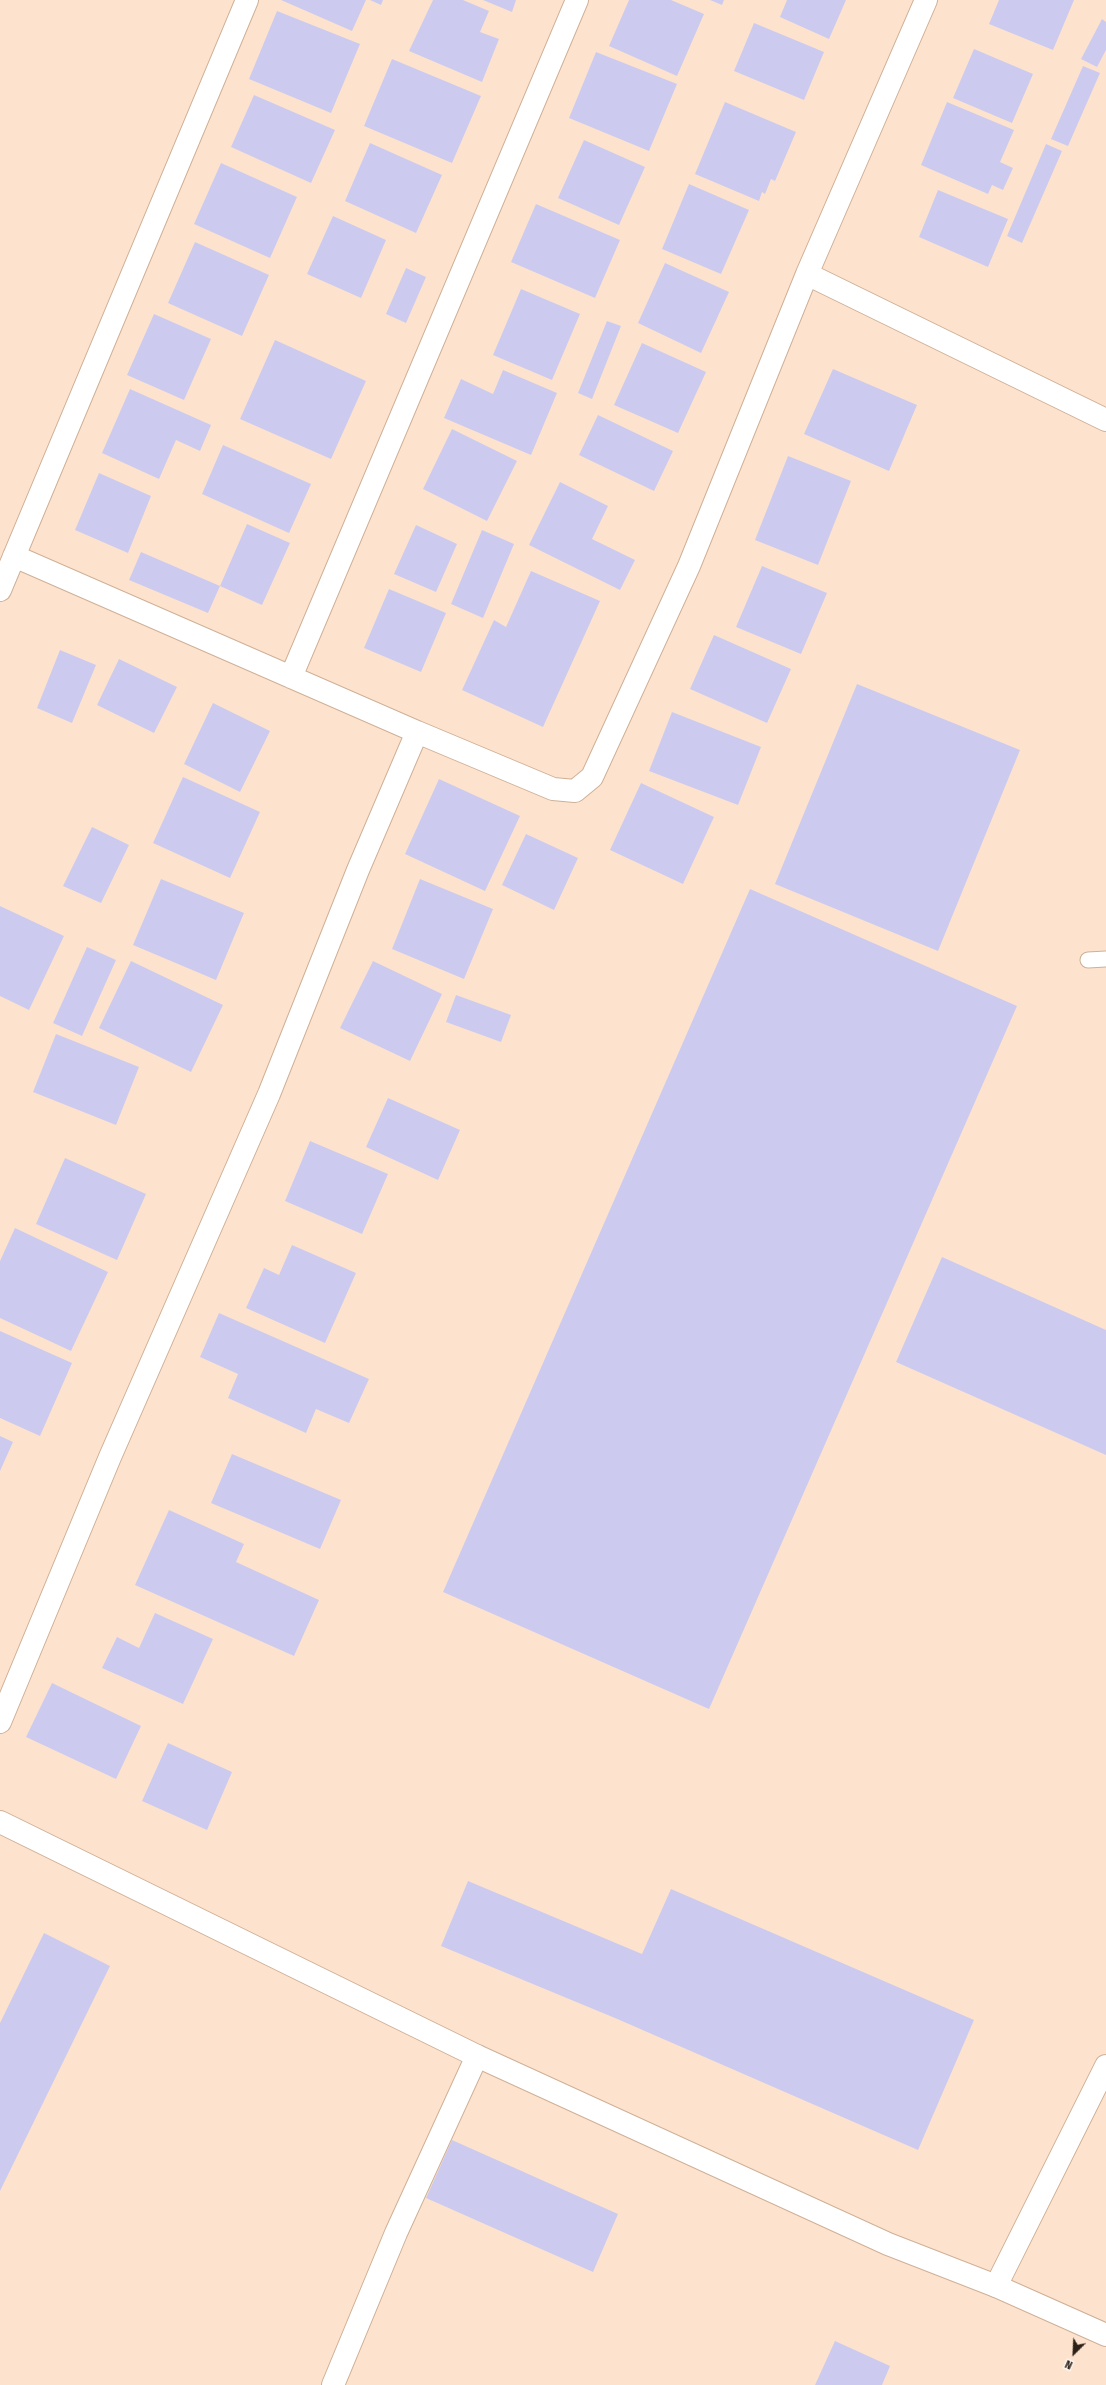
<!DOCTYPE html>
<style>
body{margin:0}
#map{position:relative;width:1106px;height:2385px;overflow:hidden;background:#fde3ce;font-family:"Fira Sans Condensed",sans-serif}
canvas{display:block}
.north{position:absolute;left:1054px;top:2333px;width:40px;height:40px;-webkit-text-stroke:3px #fbf4ef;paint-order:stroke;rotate:204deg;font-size:11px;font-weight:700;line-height:16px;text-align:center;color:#2d2117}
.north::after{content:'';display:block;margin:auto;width:14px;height:18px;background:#2d2117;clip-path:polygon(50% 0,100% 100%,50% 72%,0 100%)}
</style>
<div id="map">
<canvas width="1106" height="2385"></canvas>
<div class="north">N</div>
</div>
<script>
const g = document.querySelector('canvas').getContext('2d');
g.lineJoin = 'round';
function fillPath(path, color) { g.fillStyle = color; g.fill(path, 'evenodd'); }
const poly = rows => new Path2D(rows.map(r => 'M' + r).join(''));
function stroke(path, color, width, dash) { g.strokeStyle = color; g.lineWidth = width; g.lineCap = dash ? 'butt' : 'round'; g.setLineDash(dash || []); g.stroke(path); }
fillPath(poly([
 [281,0,366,0,352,31],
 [370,0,383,0,381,5],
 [433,0,463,0,489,11,480,32,499,39,482,82,409,51],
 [483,0,516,0,512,12],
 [629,0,671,0,704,14,677,76,609,46],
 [710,0,724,0,722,5],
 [787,0,846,0,829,39,780,17],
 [999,0,1074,0,1053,50,989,24],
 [277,11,360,44,331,113,249,79],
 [1102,19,1106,22,1106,50,1097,67,1081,59],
 [754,23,824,52,804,100,734,71],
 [974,49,1033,74,1012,123,953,98],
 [596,52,677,84,649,151,569,118],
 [392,59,481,96,452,163,364,126],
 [1083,66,1100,73,1068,146,1051,139],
 [254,95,335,130,311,183,231,147],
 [725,102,796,132,775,181,771,179,765,194,762,192,759,201,695,174],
 [947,102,1014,130,1000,162,1013,168,1003,190,992,185,988,194,921,165],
 [584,140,645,167,619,225,558,198],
 [370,143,442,175,416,233,345,201],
 [1046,144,1062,151,1022,243,1007,236],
 [221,163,297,197,270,258,194,224],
 [689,184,749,210,721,274,662,249],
 [938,190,1008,219,988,267,919,237],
 [536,204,620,240,595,298,511,262],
 [333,216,386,240,361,298,307,274],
 [195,242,269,275,242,336,168,303],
 [665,263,729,292,701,353,638,323],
 [406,268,426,277,406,323,386,314],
 [521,289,580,314,552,380,493,355],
 [154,314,211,339,184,400,127,375],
 [607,321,621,326,592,399,578,393],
 [275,340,366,381,331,459,240,419],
 [642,343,706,372,678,433,614,405],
 [833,369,917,405,889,471,804,434],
 [503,370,557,393,531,455,444,418,461,379,493,394],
 [130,389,211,425,200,451,176,440,159,479,102,453],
 [598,415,673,451,654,491,579,455],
 [452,429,517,461,487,521,423,489],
 [223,445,311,484,289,533,202,494],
 [788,456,851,481,818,565,755,540],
 [99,473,151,496,128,553,75,530],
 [560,482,608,506,592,539,635,560,620,590,529,545],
 [247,524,290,543,262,605,220,586,208,613,129,580,141,552,220,586],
 [416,525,457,544,436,592,394,574],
 [482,530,514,544,483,618,451,604],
 [762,566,827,593,801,654,736,627],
 [531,571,600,601,543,727,462,690,494,620,506,627],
 [389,589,446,613,421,672,364,648],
 [714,635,791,669,767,723,690,689],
 [60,650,96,665,72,723,37,708],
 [119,659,177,687,154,733,97,705],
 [857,684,1020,750,938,951,775,884],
 [213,703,270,731,240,792,184,764],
 [672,712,761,747,738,805,649,771],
 [183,777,260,812,230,878,153,843],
 [439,779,520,816,485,891,405,854],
 [641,783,714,817,683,884,610,850],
 [92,827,129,845,101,903,63,886],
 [526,834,578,858,554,910,502,885],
 [161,879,244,913,216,980,133,945],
 [420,879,493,909,464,979,392,949],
 [750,889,1017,1006,709,1709,443,1592],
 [0,906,64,936,29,1010,0,996],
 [87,947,116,960,82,1036,53,1023],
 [131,961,223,1005,191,1072,99,1028],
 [373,961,442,994,410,1061,340,1028],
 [456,995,511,1015,501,1042,446,1022],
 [56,1034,139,1067,116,1125,33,1092],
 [388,1098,460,1130,438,1180,366,1147],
 [310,1141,388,1174,362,1234,285,1201],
 [65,1158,146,1194,117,1260,36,1224],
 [15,1228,108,1272,71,1351,0,1318,0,1261],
 [292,1245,356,1273,325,1343,246,1308,264,1268,279,1275],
 [942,1257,1106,1330,1106,1455,896,1362],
 [219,1313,369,1379,349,1423,316,1409,306,1433,228,1398,238,1374,200,1357],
 [0,1331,72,1363,40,1436,0,1418],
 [0,1436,13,1442,0,1471],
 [232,1454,341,1500,320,1549,211,1503],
 [169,1510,244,1544,236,1562,319,1600,294,1656,135,1585],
 [155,1613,213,1639,183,1704,102,1668,117,1637,139,1648],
 [52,1683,141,1726,116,1779,26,1737],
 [168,1743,232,1772,207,1830,142,1801],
 [468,1881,642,1954,671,1889,974,2020,918,2150,615,2018,441,1946],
 [44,1933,110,1966,0,2191,0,2023],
 [452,2140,618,2214,593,2272,426,2198],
 [835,2341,890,2366,882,2385,815,2385]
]), '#cccbef');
const service = poly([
 [1088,960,1106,959]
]);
const minor = poly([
 [807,274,1106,420],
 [14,556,417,732],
 [0,590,247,0],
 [291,677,577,0],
 [0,1722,110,1457,269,1094,358,870,417,732,553,789,575,791,592,777,689,566,807,274,926,0],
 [996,2286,1106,2335],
 [333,2385,396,2233,477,2056]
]);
const tertiary = poly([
 [0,1822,477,2056,888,2244,996,2286,1106,2066]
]);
stroke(service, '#cfb097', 17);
stroke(minor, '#cfb097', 24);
stroke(tertiary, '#cfb097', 24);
stroke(service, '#fff', 15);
stroke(minor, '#fff', 22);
stroke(tertiary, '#fff', 22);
</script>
